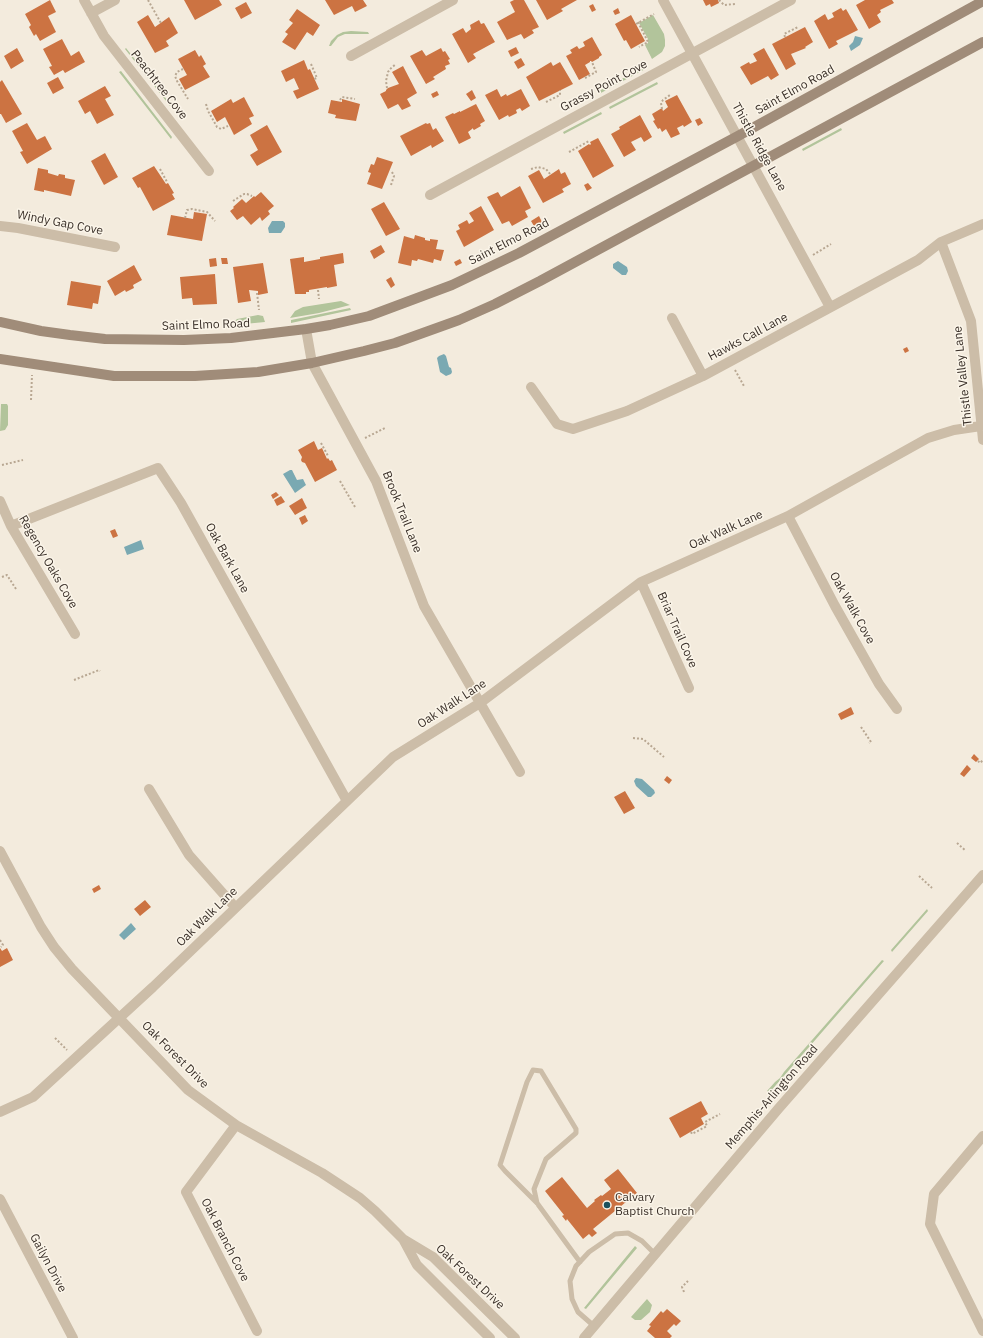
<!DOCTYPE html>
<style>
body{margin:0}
canvas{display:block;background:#f3ebdd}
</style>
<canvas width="983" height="1338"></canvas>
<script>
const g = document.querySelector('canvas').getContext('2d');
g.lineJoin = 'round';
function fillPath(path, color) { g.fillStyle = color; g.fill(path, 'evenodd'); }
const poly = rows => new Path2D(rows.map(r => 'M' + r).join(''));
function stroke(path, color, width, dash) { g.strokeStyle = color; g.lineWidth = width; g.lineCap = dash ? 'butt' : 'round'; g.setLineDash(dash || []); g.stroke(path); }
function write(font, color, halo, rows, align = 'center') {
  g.font = font + ' "IBM Plex Sans",sans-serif'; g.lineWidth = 3; g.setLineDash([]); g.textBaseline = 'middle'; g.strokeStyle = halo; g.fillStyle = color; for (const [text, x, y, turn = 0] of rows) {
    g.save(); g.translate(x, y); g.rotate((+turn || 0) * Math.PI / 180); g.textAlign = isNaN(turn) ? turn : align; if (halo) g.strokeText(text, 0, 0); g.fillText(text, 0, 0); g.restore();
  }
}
fillPath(poly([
 [653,15,664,34,665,40,665,46,662,52,652,59,645,45,648,43,648,39,639,23],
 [351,31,368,32,369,34,345,34,338,37,331,46,329,46,331,41,337,35,343,32],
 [126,48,171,105,170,106,125,49],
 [646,66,647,68,599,94,597,92],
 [121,71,172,137,171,139,119,72],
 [657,82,658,84,610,109,609,107],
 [601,112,602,114,564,134,563,132],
 [841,128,842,130,803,151,802,149],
 [341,301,350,305,319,313,290,318,295,311,303,307],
 [350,308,351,310,291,323,291,320],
 [258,315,263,316,265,322,234,325,235,321,237,319],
 [1,404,7,404,8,406,8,425,5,430,0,431],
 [927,909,928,911,892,952,891,950],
 [882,960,884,961,769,1093,767,1091,775,1082,780,1078,784,1072],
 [635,1246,637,1248,586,1309,584,1308],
 [647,1299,652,1305,650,1312,641,1320,635,1320,631,1317]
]), '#b2c49b');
fillPath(poly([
 [855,36,863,38,860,45,851,51,849,46,853,42],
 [272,221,283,221,285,223,285,227,281,233,269,233,268,228],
 [618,261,627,267,628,271,626,275,622,275,613,268,613,264],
 [444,354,446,356,449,367,451,368,452,372,451,374,446,376,440,372,437,358,439,356],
 [290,470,292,470,297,480,303,479,306,485,295,493,283,474],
 [141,540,144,549,127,555,124,547],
 [636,778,642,779,654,790,655,793,651,797,648,797,636,786,634,781],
 [131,923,136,929,124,940,119,935]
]), '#7aa9b2');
fillPath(poly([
 [50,0,56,12,48,16,56,32,40,41,36,34,34,36,29,27,31,25,25,14],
 [184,0,219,0,222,5,195,20],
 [325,0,363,0,367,6,355,12,352,6,334,15],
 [514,0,524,0,539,27,532,30,534,33,524,39,521,34,507,40,497,22,515,12,510,2],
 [536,0,577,0,561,9,563,11,547,20],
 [703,0,718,0,719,3,711,7,710,4,706,6],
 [865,0,892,0,894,3,880,10,881,12,877,15,881,22,869,29,856,5],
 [246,2,252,13,241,19,235,8],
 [593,4,596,10,592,12,589,6],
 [618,8,620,13,615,15,613,11],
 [841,8,843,11,846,9,858,30,836,41,838,44,829,49,814,21,825,14,828,20,834,17,832,13],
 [297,9,320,25,313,36,307,32,295,50,282,42,288,34,285,32,293,23,289,20],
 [148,15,155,27,169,17,178,33,166,41,169,46,155,53,137,22],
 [631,15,645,41,631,49,626,40,624,41,615,24],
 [479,20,481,24,484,23,495,42,473,54,476,58,468,63,452,34,463,28,466,33,471,29,470,25],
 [805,27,813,42,805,47,806,48,791,54,796,64,786,70,772,44],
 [592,37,602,55,599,57,599,58,592,62,591,61,590,61,590,62,585,65,590,74,579,80,566,56,572,53,570,50,577,46,579,49,585,46,583,42],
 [62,39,71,56,79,51,85,62,65,73,63,70,54,75,49,67,52,66,43,49],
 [516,47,519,53,511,57,508,51],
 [17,48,24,61,11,69,4,56],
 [441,48,443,52,445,51,450,59,448,60,450,64,445,66,446,69,433,77,435,79,426,84,410,56,422,50,426,56],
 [764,48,779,75,771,80,768,76,751,85,740,67,749,62,750,64,757,61,753,54],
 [195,50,199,57,201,55,206,64,203,66,210,77,185,90,179,79,187,75,178,59],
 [521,58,525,65,518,69,514,62],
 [304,60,308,70,310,69,319,89,297,99,293,91,299,89,294,78,286,82,281,71],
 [551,62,553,66,560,62,573,84,539,101,526,77],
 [403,66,417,93,407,99,411,106,402,110,398,104,388,109,380,94,386,91,386,90,388,88,399,84,392,72],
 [58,77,64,88,53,94,47,83],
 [2,80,22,114,6,123,1,114,0,114,0,82],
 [105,86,111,96,105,99,114,115,97,124,90,111,85,114,78,101],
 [497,89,501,97,506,94,507,96,521,89,530,106,522,111,520,108,516,110,517,113,509,117,508,115,499,120,485,95],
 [472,90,476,98,471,101,466,94],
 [437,91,439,95,433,98,431,94],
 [677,95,692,122,684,127,683,125,677,128,680,134,671,138,666,129,662,132,660,128,658,129,653,121,655,120,652,114,662,108,663,111,668,107,665,101],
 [244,97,254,116,249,118,252,124,234,135,225,117,217,122,211,111,231,99,233,103],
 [342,99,360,104,356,121,335,118,336,115,328,113,331,100,342,102],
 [476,104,485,121,480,124,481,126,474,130,472,128,472,129,468,132,471,138,459,144,445,117,453,113,454,114,460,111,460,112],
 [640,115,652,137,644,142,641,137,631,142,636,150,624,157,611,134,620,129,619,127],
 [700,118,703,123,698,126,695,120],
 [27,123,37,140,45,136,52,149,27,164,20,152,23,151,12,131],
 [426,123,427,124,430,123,433,130,436,128,444,141,432,148,431,145,411,156,400,136],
 [267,125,282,152,257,166,250,155,258,150,250,135],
 [598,138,614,166,593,178,578,151,589,144,590,145,591,144,590,142],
 [105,153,118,177,104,185,91,161],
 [377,157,393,162,382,189,367,184,371,173,368,172,371,164,374,165],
 [154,166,166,184,168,183,174,193,172,194,175,199,153,211,140,187,138,188,132,178],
 [38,168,48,170,48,173,58,176,59,174,65,175,65,178,75,180,71,196,44,190,44,192,34,190],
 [559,169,561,174,565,172,571,184,562,189,564,192,543,203,528,176,539,170,544,179],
 [588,183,592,188,587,191,584,185],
 [520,186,531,208,525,211,528,217,512,226,509,221,502,224,487,197,498,192,501,197],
 [261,192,274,206,268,211,270,214,262,221,260,217,251,225,243,216,237,220,230,211,234,208,233,207,242,199,246,203,254,196,255,197],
 [384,202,400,229,386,236,371,209],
 [481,206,494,230,464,247,456,231,460,229,458,225,467,220,469,224,474,221,469,213],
 [194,212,207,214,202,241,167,235,171,215,193,219],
 [539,216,542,222,534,226,531,221],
 [415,235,425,238,425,240,430,241,430,239,438,240,436,249,444,250,441,261,434,259,433,263,418,259,417,261,412,260,411,266,398,263,404,236,414,239],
 [381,245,385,252,374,259,370,251],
 [343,253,344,263,334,265,337,286,327,288,327,287,309,290,309,292,306,292,306,294,295,294,290,259,304,257,304,262,320,259,320,257],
 [216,258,217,266,210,267,209,259],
 [221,258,227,258,228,264,222,264],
 [460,259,462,263,456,266,454,262],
 [263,263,268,293,258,295,258,291,249,290,251,301,238,303,233,267],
 [134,265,142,280,133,285,134,288,126,292,125,290,115,296,107,281],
 [215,274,217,304,193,305,192,298,182,299,180,277],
 [391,277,395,285,391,288,386,280],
 [71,281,101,286,98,304,93,303,92,309,67,305],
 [907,347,909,351,905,353,903,349],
 [314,441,318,450,322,448,327,459,328,458,330,461,332,460,337,470,315,482,305,463,302,462,301,460,302,457,298,450],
 [276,492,279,495,273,499,271,495],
 [281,496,285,502,277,506,274,500],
 [302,498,307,508,295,515,289,506],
 [305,515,308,521,302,525,299,518],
 [115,529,118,536,113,538,110,531],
 [851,707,854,714,841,720,838,714],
 [974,754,979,759,976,762,971,758],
 [967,765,971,769,964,777,960,774],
 [667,776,672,780,669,784,664,780],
 [625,791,635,808,624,814,614,797],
 [99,885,101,889,94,893,92,889],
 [145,900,151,907,140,916,134,909],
 [0,948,2,951,7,948,13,960,0,967],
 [701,1101,708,1114,701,1118,704,1124,680,1138,669,1118],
 [618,1169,637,1193,593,1229,597,1233,592,1237,589,1234,583,1239,567,1219,566,1221,562,1216,564,1215,545,1191,562,1177,587,1208,595,1201,594,1200,601,1195,602,1196,611,1189,604,1180],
 [667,1309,681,1321,676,1326,674,1324,667,1331,672,1336,670,1338,655,1338,647,1331,651,1326,649,1325,661,1311,663,1313]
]), '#cc7342');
stroke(poly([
 [148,0,161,23],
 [719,0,724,5,735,4],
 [638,22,648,42,639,47],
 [636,24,654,14],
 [785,37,784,34,798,27],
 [311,64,317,78,314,79],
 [183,69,177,72,175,76,177,81,188,99],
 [585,78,596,72,592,62],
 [387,88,386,81,388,72,390,69,396,64],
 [340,100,342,97,355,99],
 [546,102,560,95,560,90],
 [206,104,208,111,217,127,221,129,228,126],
 [662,109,661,103,663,100,670,95],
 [569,152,589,141],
 [160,169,167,182,166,182],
 [531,169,538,167,546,169,550,174],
 [391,185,394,176,392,172],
 [233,201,244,194,247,194,252,196],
 [185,218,187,210,192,209,207,212,215,221],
 [813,255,831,244],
 [318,290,319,299],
 [257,293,259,310],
 [735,370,744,386],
 [31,400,32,375],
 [365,438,385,428],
 [321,443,328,456,327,456],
 [2,465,23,460],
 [340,481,355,507,354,507],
 [2,577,7,575,16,589],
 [74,680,99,670,100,671],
 [861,727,871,742,869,743],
 [633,738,643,739,664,757],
 [978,761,980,763,983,760],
 [957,843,966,851],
 [919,876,932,888],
 [0,940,3,945,1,947],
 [55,1038,67,1050],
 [691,1132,692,1134,707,1126,705,1122,720,1114],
 [684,1292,682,1287,688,1281]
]), '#b8a792', 2, [2, 2]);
stroke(poly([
 [537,1203,534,1189,546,1159,576,1133,576,1129,541,1071,533,1070,527,1082,500,1165,505,1171,537,1203,580,1262],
 [594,1326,578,1312,572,1299,570,1281,576,1266,589,1252,615,1234,628,1233,642,1241,655,1254]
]), '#ccbda8', 5);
stroke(poly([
 [84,0,104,36,209,171],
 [663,0,830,307],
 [91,13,115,0],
 [351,56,453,0],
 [430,195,791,0],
 [0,226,18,228,115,247],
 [941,242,971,321,983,440],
 [672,318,703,376],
 [306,329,312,363,376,481,424,606,520,772],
 [531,387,557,424,573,429,627,411,703,376,918,260,941,242,983,224],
 [0,501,11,526,75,634],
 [788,516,835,606,879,684,897,709],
 [11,526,158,468,181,503,347,801],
 [641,582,689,688],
 [149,789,189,855,235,907],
 [0,851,41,927,54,947,72,969,188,1090,236,1125,322,1173,360,1198,375,1211,403,1239,433,1257,515,1338],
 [0,1112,33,1097,153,987,393,757,480,703,641,582,788,516,928,438,954,430,981,426],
 [236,1125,186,1192,257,1331],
 [983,1136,934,1194,930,1224,983,1331],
 [0,1199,73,1338],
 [403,1239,417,1265,490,1338]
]), '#ccbda8', 10);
stroke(poly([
 [584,1338,779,1108,983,875]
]), '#ccbda8', 10);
stroke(poly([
 [0,322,41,331,70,335,105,339,184,340,231,338,306,329,330,325,369,316,452,285,519,253,738,136,983,1],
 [0,359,114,376,195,376,258,372,312,363,364,351,395,343,459,320,495,304,540,281,983,42]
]), '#a08c79', 10);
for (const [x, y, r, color] of [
 [607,1205,4,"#1b515d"]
]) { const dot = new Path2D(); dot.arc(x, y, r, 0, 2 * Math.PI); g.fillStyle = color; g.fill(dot); stroke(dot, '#fbf5e9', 1.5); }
write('12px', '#392f28', '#fbf5e9', [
 ["Peachtree Cove",159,85,52],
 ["Grassy Point Cove",604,86,-28],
 ["Saint Elmo Road",795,90,-29],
 ["Thistle Ridge Lane",759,147,61],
 ["Windy Gap Cove",60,223,11],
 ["Saint Elmo Road",509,242,-27],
 ["Saint Elmo Road",206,325,-2],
 ["Hawks Call Lane",748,337,-28],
 ["Thistle Valley Lane",963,376,-96],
 ["Brook Trail Lane",402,512,68],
 ["Oak Walk Lane",726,530,-24],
 ["Oak Bark Lane",227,558,61],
 ["Regency Oaks Cove",48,562,60],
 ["Oak Walk Cove",852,608,61],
 ["Briar Trail Cove",677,630,66],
 ["Oak Walk Lane",452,704,-33],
 ["Oak Walk Lane",207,917,-44],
 ["Oak Forest Drive",175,1055,45],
 ["Memphis-Arlington Road",772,1097,-49],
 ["Oak Branch Cove",225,1240,63],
 ["Gailyn Drive",48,1263,62],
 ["Oak Forest Drive",470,1277,43]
]);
write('12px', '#392f28', '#fbf5e9', [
 ["Calvary",615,1198],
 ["Baptist Church",615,1212]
], 'left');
</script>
